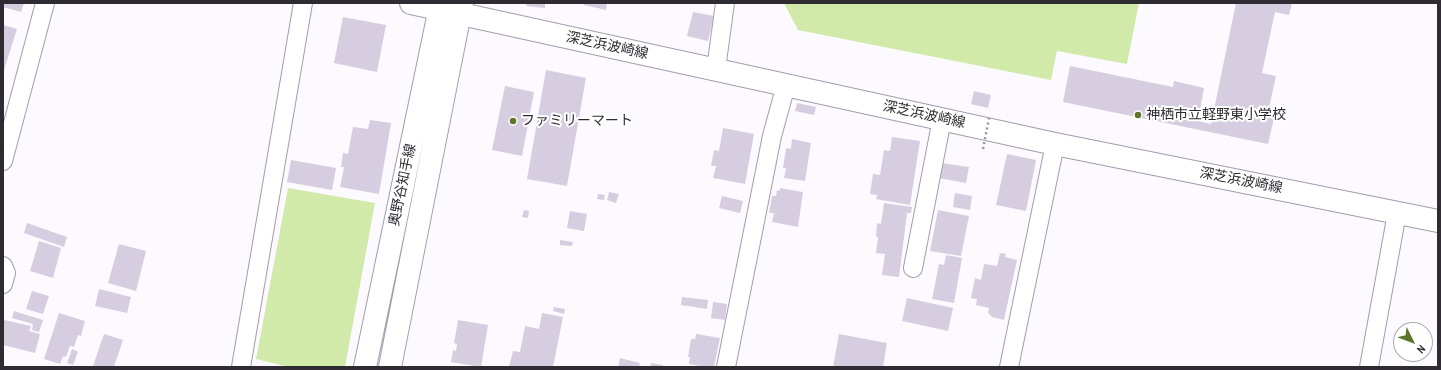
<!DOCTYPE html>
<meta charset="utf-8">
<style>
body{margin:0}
#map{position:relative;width:1441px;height:370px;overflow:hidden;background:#fcfaff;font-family:"Archivo Narrow",sans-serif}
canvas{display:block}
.frame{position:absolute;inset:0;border:4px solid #2e2b32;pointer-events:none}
.north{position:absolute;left:1393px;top:322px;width:40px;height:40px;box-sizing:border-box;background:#fff;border:1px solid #abaaad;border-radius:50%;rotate:132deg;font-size:11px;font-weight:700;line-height:16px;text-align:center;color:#2e2b32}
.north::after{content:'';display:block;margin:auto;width:14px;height:18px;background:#5c7528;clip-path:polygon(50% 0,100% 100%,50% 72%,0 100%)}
</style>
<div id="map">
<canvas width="1441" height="370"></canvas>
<div class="frame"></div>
<div class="north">N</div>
</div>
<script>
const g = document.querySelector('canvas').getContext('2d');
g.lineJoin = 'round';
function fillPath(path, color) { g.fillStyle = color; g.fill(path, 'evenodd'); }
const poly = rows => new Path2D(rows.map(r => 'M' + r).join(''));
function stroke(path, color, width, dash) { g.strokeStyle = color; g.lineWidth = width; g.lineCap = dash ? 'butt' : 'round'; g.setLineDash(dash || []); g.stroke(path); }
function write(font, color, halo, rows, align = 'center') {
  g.font = font + ' "Archivo Narrow","Noto Sans JP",sans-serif'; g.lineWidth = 4; g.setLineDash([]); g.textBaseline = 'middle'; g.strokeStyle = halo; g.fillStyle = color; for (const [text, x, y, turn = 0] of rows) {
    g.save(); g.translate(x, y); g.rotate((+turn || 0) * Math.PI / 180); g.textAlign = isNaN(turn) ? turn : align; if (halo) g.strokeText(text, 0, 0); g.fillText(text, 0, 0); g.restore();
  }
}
fillPath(poly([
 [784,3,1139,3,1127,64,1057,51,1051,80,798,30],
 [288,188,375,203,345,367,289,367,256,359]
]), '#d1eaaa');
fillPath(poly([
 [3,3,24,3,21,12,3,7],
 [527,3,545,3,545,8,526,6],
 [584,3,607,3,606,10,584,5],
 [1236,3,1292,3,1289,15,1275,12,1262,73,1276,76,1268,113,1275,114,1268,144,1063,102,1070,66,1173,87,1174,81,1204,88,1198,121,1211,124],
 [693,12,714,16,708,41,687,36],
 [343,17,386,25,377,72,334,63],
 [3,25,17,29,3,73],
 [546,70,586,78,567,186,527,179],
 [505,86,534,92,522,156,492,150],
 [974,91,991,95,988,108,971,104],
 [797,103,816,107,814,115,795,111],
 [370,120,391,123,379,194,340,187,344,167,341,167,343,153,348,154,353,127,368,129],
 [723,128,754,134,745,184,713,178,716,166,711,166,714,150,719,151],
 [892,137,920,141,910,205,876,199,877,195,870,194,873,174,880,175,884,150,890,151],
 [792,139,811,143,805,181,784,178,786,168,783,168,786,148,791,149],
 [1007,154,1036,160,1026,211,996,205],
 [291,160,336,168,332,190,287,182],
 [942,163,969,167,966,183,939,178],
 [780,188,803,192,798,227,772,222,774,213,769,213,772,196,776,196,777,190,780,191],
 [609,192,619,194,616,203,607,200],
 [955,193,972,196,970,210,953,207],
 [598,194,605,195,604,200,597,199],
 [722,196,743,201,740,213,719,208],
 [884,203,912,207,911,213,907,213,899,277,882,275,885,254,876,253,878,238,876,236,877,223,881,224],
 [524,210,529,211,528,218,522,217],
 [938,210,969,216,961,256,930,251],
 [570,211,587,214,584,231,567,228],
 [27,223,67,237,64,247,24,233],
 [560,240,573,242,572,246,560,245],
 [39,241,61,248,53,278,30,271],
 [119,244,146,251,136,291,108,283],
 [1000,253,1006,254,1005,257,1017,260,1004,320,992,317,988,313,989,308,976,305,977,299,971,298,975,278,981,280,984,264,997,266],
 [946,255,962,258,954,303,932,299,939,264,944,265],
 [99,289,131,297,127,313,95,306],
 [32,291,49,296,43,314,26,309],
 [682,297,708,300,707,309,681,305],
 [907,298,953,308,948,331,902,321],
 [713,302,727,304,725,320,711,318],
 [554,307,565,309,564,314,553,311],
 [14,311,43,320,39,332,32,330,33,324,12,318],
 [59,313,85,321,81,336,78,335,74,347,70,346,66,357,63,356,60,364,44,359],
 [542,313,563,317,553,367,509,367,513,351,520,352,525,326,539,329],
 [4,320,31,326,29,331,40,334,35,353,3,345,3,325],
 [458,320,488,325,481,367,451,362,453,350,456,351,457,344,454,343],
 [104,334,123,340,114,367,93,366],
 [696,334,720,338,714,367,704,367,689,364,690,357,688,357,691,339,695,339],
 [839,334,887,343,883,367,833,367],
 [72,349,78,352,73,365,67,363],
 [620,358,640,363,639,367,618,367],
 [651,363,663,365,663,367,650,367]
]), '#d6cde1');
const minor = poly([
 [716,69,725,3],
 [3,161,45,3],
 [3,266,6,273,3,284],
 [913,268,942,119],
 [241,367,303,3],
 [726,367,772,136,786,85],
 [1009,367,1055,144],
 [1369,367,1397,213]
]);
const secondary = poly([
 [411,3,1055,144,1438,221],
 [365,367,441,3],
 [390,367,462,3]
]);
stroke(minor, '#a49bae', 20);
stroke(secondary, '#a49bae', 24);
stroke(minor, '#fff', 18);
stroke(secondary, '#fff', 22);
stroke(poly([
 [983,149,989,118]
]), '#969399', 2.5, [2, 3]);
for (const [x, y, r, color] of [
 [1138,115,4,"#5c7528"],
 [513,121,4,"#5c7528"]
]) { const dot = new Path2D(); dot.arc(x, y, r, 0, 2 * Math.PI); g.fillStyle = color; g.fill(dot); stroke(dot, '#fff', 1.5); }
write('14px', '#2e2b32', '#fff', [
 ["深芝浜波崎線",607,46,12],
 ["深芝浜波崎線",924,115,12],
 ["深芝浜波崎線",1241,181,11],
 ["奥野谷知手線",403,185,-78]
]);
write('14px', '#2e2b32', '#fff', [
 ["神栖市立軽野東小学校",1146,115],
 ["ファミリーマート",521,121]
], 'left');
</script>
